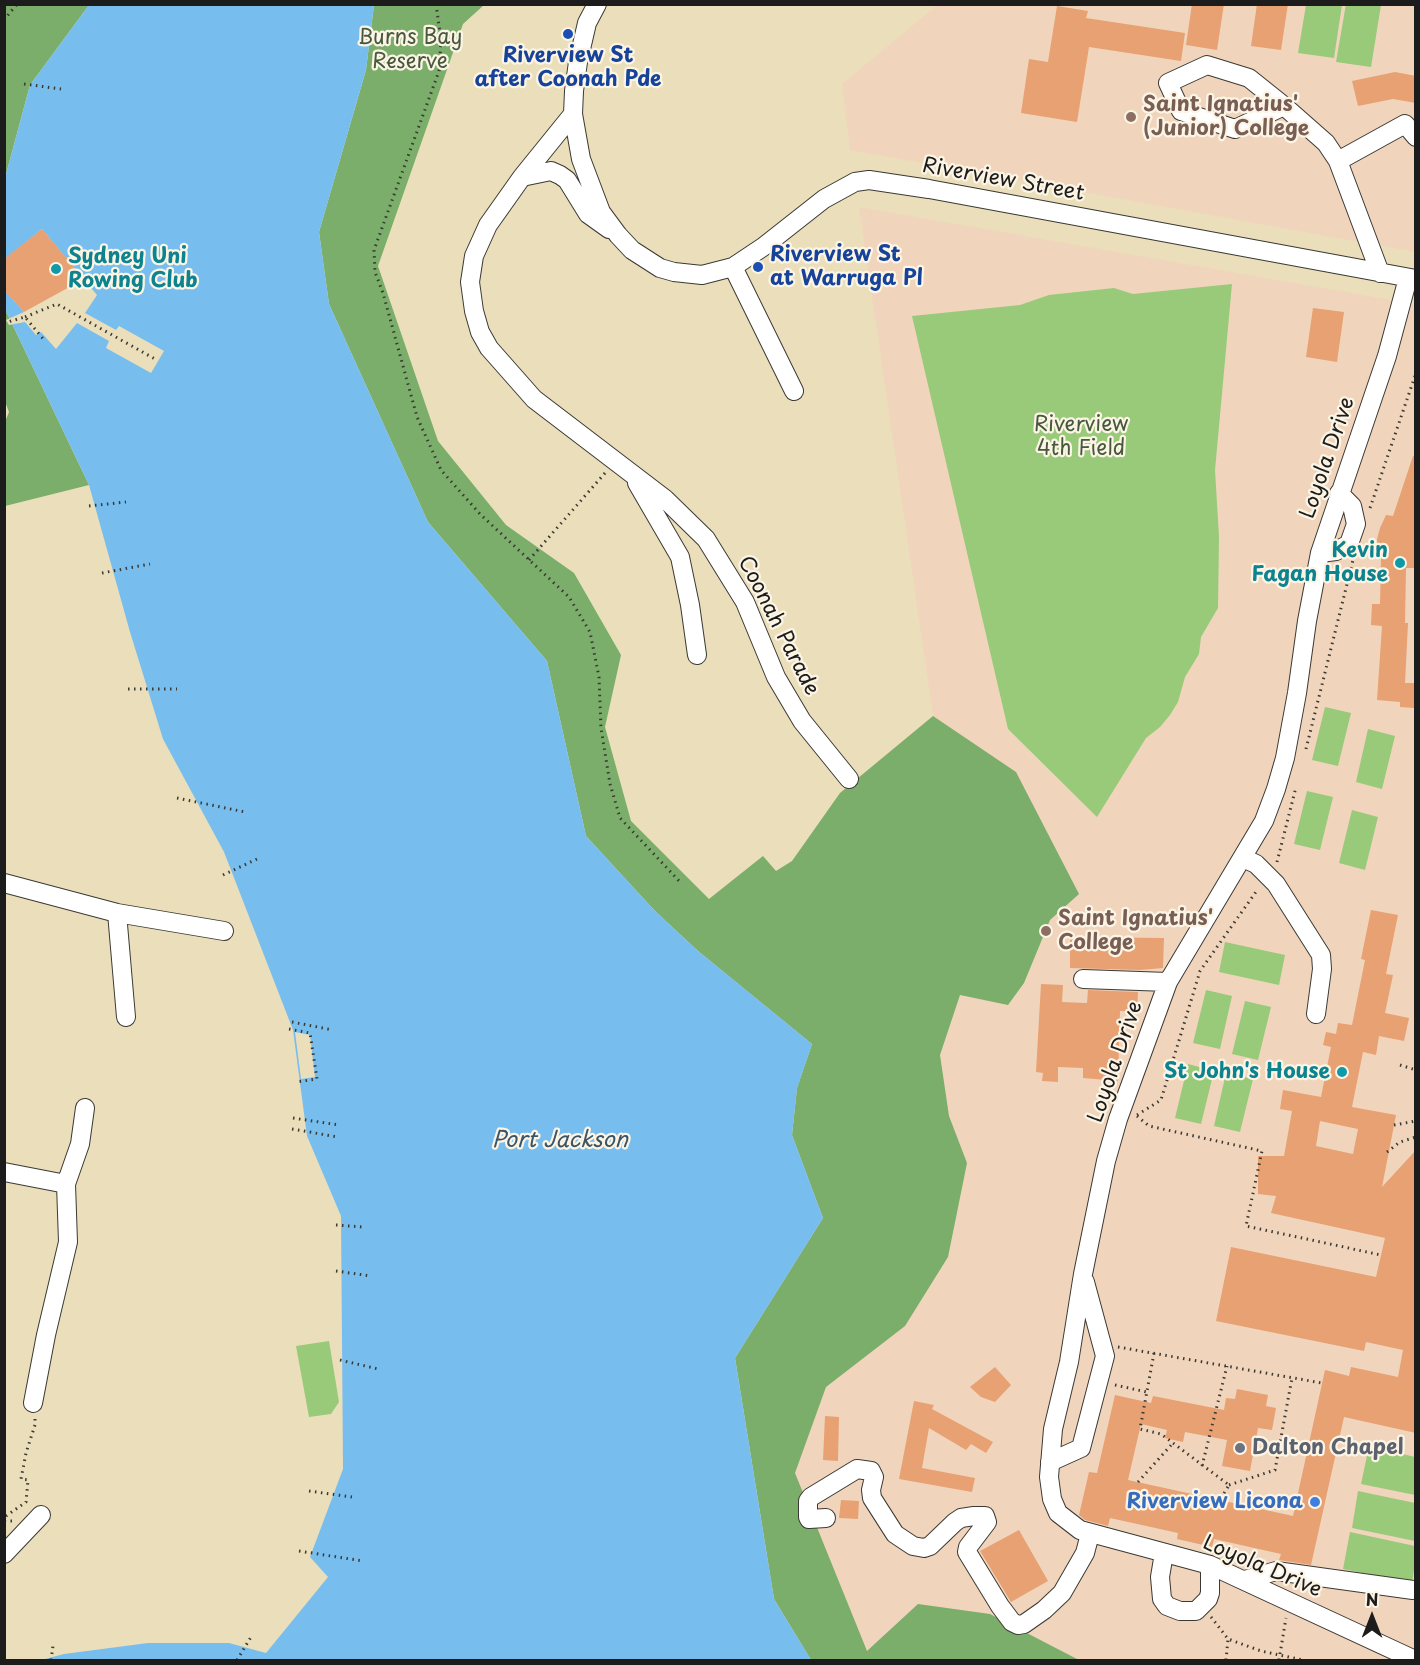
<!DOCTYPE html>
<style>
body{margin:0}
#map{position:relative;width:1420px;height:1665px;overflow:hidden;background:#eadfba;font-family:"Playpen Sans",sans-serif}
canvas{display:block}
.frame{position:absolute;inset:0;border:6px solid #1c1c1c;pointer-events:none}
.north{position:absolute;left:1342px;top:1587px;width:60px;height:60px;-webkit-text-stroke:4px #fcf5e5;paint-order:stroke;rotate:0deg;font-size:16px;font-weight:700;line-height:24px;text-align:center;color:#1c1c1c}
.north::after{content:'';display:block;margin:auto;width:21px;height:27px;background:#1c1c1c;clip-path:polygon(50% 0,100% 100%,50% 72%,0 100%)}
</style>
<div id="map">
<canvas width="1420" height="1665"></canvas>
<div class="frame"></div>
<div class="north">N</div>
</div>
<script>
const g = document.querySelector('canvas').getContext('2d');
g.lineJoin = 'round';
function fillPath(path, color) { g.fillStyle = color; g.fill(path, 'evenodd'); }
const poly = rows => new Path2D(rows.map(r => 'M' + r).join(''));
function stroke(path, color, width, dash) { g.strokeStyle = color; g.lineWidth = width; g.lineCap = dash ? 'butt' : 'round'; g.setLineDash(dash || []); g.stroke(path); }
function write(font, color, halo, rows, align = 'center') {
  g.font = font + ' "Playpen Sans",sans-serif'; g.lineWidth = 4.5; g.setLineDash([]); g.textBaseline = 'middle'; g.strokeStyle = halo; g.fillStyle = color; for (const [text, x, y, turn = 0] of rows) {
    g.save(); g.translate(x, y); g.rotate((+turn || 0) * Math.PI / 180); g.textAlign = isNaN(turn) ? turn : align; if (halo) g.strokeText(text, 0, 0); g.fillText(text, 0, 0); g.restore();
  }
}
fillPath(poly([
 [937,5,1415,5,1415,252,850,150,842,84],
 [859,207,1415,304,1415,1660,811,1660,708,899,763,856,776,871,792,861,840,793,933,716]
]), '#f0d5bc');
fillPath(poly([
 [1346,4,1381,5,1371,67,1336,62],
 [1306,5,1342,5,1334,58,1298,53],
 [1232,284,1215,470,1219,537,1218,608,1201,637,1199,654,1185,677,1178,702,1170,715,1160,727,1146,738,1097,817,1008,729,912,316,1020,305,1049,295,1114,288,1133,294],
 [1325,707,1351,713,1338,766,1312,760],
 [1368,729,1395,736,1382,789,1356,782],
 [1307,791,1333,797,1320,850,1294,844],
 [1352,810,1378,817,1365,870,1339,863],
 [1225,942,1285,955,1279,985,1219,972],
 [1206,990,1232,996,1220,1049,1193,1043],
 [1245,1001,1271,1007,1258,1060,1232,1054],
 [1188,1064,1214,1071,1201,1124,1175,1118],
 [1226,1073,1253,1079,1240,1132,1214,1126],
 [329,1341,339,1402,331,1414,309,1417,296,1346],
 [1369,1446,1415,1457,1415,1495,1361,1484],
 [1358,1491,1415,1503,1415,1541,1352,1528],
 [1350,1532,1415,1546,1415,1564,1412,1583,1343,1569]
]), '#98ca7a');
fillPath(poly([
 [5,5,89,5,30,85,5,178],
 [374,5,484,5,463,24,378,266,438,441,506,525,574,573,621,655,605,727,631,821,709,899,763,856,776,871,792,861,840,793,933,716,1016,772,1079,894,1050,920,1024,983,1008,1005,960,995,940,1055,949,1116,967,1163,948,1257,905,1326,826,1387,795,1473,867,1651,918,1604,990,1614,1079,1660,811,1660,774,1599,735,1358,823,1218,792,1135,797,1088,812,1044,698,951,655,911,586,836,547,661,428,522,329,304,319,232,366,70],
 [5,309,89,485,5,506,4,424,9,412,4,399]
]), '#7aae6a');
fillPath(poly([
 [89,5,374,5,366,70,319,232,329,304,428,522,547,661,586,836,655,911,698,951,812,1044,797,1088,792,1135,823,1218,735,1358,774,1599,811,1660,41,1660,64,1654,148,1643,229,1643,266,1653,328,1577,310,1557,343,1469,341,1216,307,1136,293,1030,224,852,163,739,130,632,89,485,5,309,5,178,30,85]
]), '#77beef');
fillPath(poly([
 [42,229,97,295,85,313,116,330,119,326,164,351,151,373,106,348,109,341,77,323,56,349,41,332,36,335,25,322,9,325,6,320,24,312,6,292,5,293,5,259],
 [295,1032,310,1035,315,1077,301,1079]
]), '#eadfba');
fillPath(poly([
 [1192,4,1224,4,1217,50,1186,45],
 [1257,4,1288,4,1281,50,1251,46],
 [1057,6,1088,11,1086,18,1185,33,1181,61,1089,47,1077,122,1021,113,1029,59,1048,62],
 [1395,72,1416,76,1416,103,1393,99,1358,106,1352,81],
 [42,229,84,279,24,312,4,290,4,259],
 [1313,308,1344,312,1337,362,1306,357],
 [1413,456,1416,457,1416,568,1406,568,1405,623,1408,623,1405,683,1416,683,1414,708,1400,707,1400,702,1377,700,1382,626,1371,625,1372,604,1380,604,1381,558,1378,557,1377,539,1380,528,1386,515,1393,516],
 [1371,910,1398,915,1386,974,1393,975,1385,1013,1409,1018,1404,1041,1379,1036,1376,1055,1363,1052,1352,1107,1396,1115,1382,1187,1416,1150,1416,1433,1344,1417,1311,1565,1279,1560,1281,1554,1214,1539,1212,1547,1177,1539,1178,1533,1110,1518,1108,1526,1085,1520,1079,1515,1089,1472,1097,1473,1115,1395,1151,1403,1153,1396,1224,1410,1226,1398,1235,1399,1237,1389,1268,1395,1266,1406,1276,1408,1272,1430,1258,1428,1250,1471,1222,1466,1227,1440,1185,1432,1183,1442,1165,1438,1167,1430,1141,1424,1128,1480,1293,1516,1325,1370,1349,1376,1351,1367,1398,1377,1403,1350,1366,1342,1364,1351,1216,1321,1231,1247,1376,1277,1385,1238,1271,1213,1276,1196,1258,1194,1258,1156,1284,1156,1292,1111,1280,1109,1283,1090,1321,1097,1331,1047,1323,1045,1326,1032,1336,1034,1338,1023,1352,1025,1365,960,1361,959],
 [1320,1121,1358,1129,1353,1154,1316,1146],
 [1070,937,1164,938,1163,968,1140,970,1070,968],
 [1041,984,1063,985,1062,1002,1087,1003,1088,990,1138,992,1137,1012,1120,1011,1118,1081,1083,1078,1083,1068,1058,1067,1058,1082,1042,1081,1043,1073,1036,1072],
 [995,1367,1011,1385,995,1402,981,1397,970,1387],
 [914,1401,934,1405,932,1409,993,1442,986,1453,971,1444,966,1450,929,1428,922,1468,975,1478,972,1492,899,1479],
 [825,1416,839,1417,838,1461,823,1460],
 [841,1500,859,1501,858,1519,839,1518],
 [1019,1530,1048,1581,1011,1602,980,1551]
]), '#e7a172');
const minor = poly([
 [597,4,587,23,578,62,574,91,573,114,581,159,601,212,618,235,632,250,660,268,674,272,702,275,733,267,763,247,824,199,855,182,869,180,929,189,1416,279],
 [1284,106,1235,129,1181,111,1168,83,1207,65,1249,78,1284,106,1326,143,1338,161,1380,273],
 [573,114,522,177,488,225,474,256,470,282,474,311,480,332,489,348,534,399,665,499,706,539,745,602,776,677,802,721,849,779],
 [1338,161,1405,124,1416,137],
 [522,177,551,171,560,175,567,180,588,214,609,229],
 [733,267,794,391],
 [1408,278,1387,356,1320,553,1307,621,1297,693,1285,758,1276,789,1264,821,1168,982,1118,1119,1106,1161,1083,1274,1069,1362,1053,1429,1049,1477,1052,1499,1058,1513,1080,1530,1210,1565,1415,1660],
 [637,483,680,557,690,605,697,655],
 [1320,553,1336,551,1349,544,1356,524,1352,506,1339,493],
 [1243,858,1256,864,1276,884,1321,955,1322,969,1316,1014],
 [4,883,117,913,224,931],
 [117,913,126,1017],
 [1083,979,1168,982],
 [4,1172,66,1184],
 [33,1403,46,1335,68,1242,66,1184,80,1144,85,1108],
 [1050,1462,1081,1448,1105,1356,1085,1282],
 [826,1518,809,1519,808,1517,808,1501,811,1497,857,1469,871,1471,874,1477,871,1490,872,1498,895,1534,913,1546,924,1548,930,1546,955,1522,961,1518,974,1516,985,1516,987,1522,968,1547,967,1552,1000,1606,1012,1622,1018,1625,1024,1624,1044,1610,1062,1593,1085,1553,1090,1534],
 [1164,1553,1160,1577,1162,1599,1167,1606,1180,1611,1196,1611,1208,1599,1210,1593,1210,1565],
 [4,1554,41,1515],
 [1245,1580,1276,1571,1413,1590]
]);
stroke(minor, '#3b3934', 20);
stroke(poly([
 [436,4,441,40,439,71,374,250,375,272,383,293,417,417,441,470,480,514,569,597,590,632,599,677,601,728,610,784,620,818,681,883],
 [4,20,17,4],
 [24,84,61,89],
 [25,317,57,304,155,359],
 [4,323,25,317,45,341],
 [89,506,126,502],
 [1370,508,1416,373],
 [529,560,605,473],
 [102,573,150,564],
 [128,689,177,689],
 [1306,749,1353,560],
 [177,798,245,812],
 [1277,862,1296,787],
 [223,875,257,859],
 [292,1022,333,1030],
 [289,1029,310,1033,317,1079,296,1082],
 [1400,1065,1416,1070],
 [1137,1115,1161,1100,1200,971,1258,889],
 [1137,1116,1149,1126,1262,1151,1246,1226,1381,1255],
 [293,1118,339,1125],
 [1394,1125,1416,1121],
 [292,1129,338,1137],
 [1387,1152,1400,1142,1416,1137],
 [336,1225,363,1227],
 [336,1271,371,1276],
 [1118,1347,1322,1383],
 [1154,1353,1140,1429,1161,1434,1229,1485,1220,1500],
 [340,1360,378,1369],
 [1115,1385,1147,1392],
 [1202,1466,1227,1366],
 [1138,1482,1173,1443],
 [1229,1485,1275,1470,1292,1378],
 [309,1491,352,1497],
 [12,1521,5,1521,6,1516,26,1502,28,1480,21,1479,26,1453,35,1425,35,1419],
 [299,1551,363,1561],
 [1211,1617,1228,1639,1261,1651,1303,1660],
 [51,1660,53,1646],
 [237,1660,251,1637],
 [1226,1660,1228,1639],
 [1279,1660,1286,1618]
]), '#3b3934', 3, [1.5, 4.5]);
stroke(minor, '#fff', 18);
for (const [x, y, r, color] of [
 [568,34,6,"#1a4fb4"],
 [1131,117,6,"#8d6e63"],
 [758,267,6,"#1a4fb4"],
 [56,269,6,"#0f9aa8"],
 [1400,563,6,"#0f9aa8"],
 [1046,931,6,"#8d6e63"],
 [1342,1072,6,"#0f9aa8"],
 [1240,1448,6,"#6b7280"],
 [1315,1502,6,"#3f7fe0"]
]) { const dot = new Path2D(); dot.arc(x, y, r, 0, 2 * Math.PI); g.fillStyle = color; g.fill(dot); stroke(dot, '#fcf5e5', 2); }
write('21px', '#47593d', '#fcf5e5', [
 ["Burns Bay",410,38],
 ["Reserve",410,62],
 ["Riverview",1081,425],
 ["4th Field",1081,449]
]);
write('bold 21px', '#164399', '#fcf5e5', [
 ["Riverview St",568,56],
 ["after Coonah Pde",568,80],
 ["Riverview St",770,255,"left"],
 ["at Warruga Pl",770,279,"left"]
]);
write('bold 21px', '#785e54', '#fcf5e5', [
 ["Saint Ignatius'",1143,105],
 ["(Junior) College",1143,129],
 ["Saint Ignatius'",1058,919],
 ["College",1058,943]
], 'left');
write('21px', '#1c1c1c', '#fcf5e5', [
 ["Riverview Street",1003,180,10],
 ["Loyola Drive",1328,458,-71],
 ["Coonah Parade",778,626,63],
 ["Loyola Drive",1116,1062,-71],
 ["Loyola Drive",1262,1567,23]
]);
write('bold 21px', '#0d838f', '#fcf5e5', [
 ["Sydney Uni",68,257,"left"],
 ["Rowing Club",68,281,"left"],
 ["Kevin",1388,551],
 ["Fagan House",1388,575],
 ["St John's House",1330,1072]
], 'right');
write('bold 21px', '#5b616d', '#fcf5e5', [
 ["Dalton Chapel",1252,1448]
], 'left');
write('bold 21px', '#366cbe', '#fcf5e5', [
 ["Riverview Licona",1303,1502]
], 'right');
write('italic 22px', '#3c5566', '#fcf5e5', [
 ["Port Jackson",560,1141]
]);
</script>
